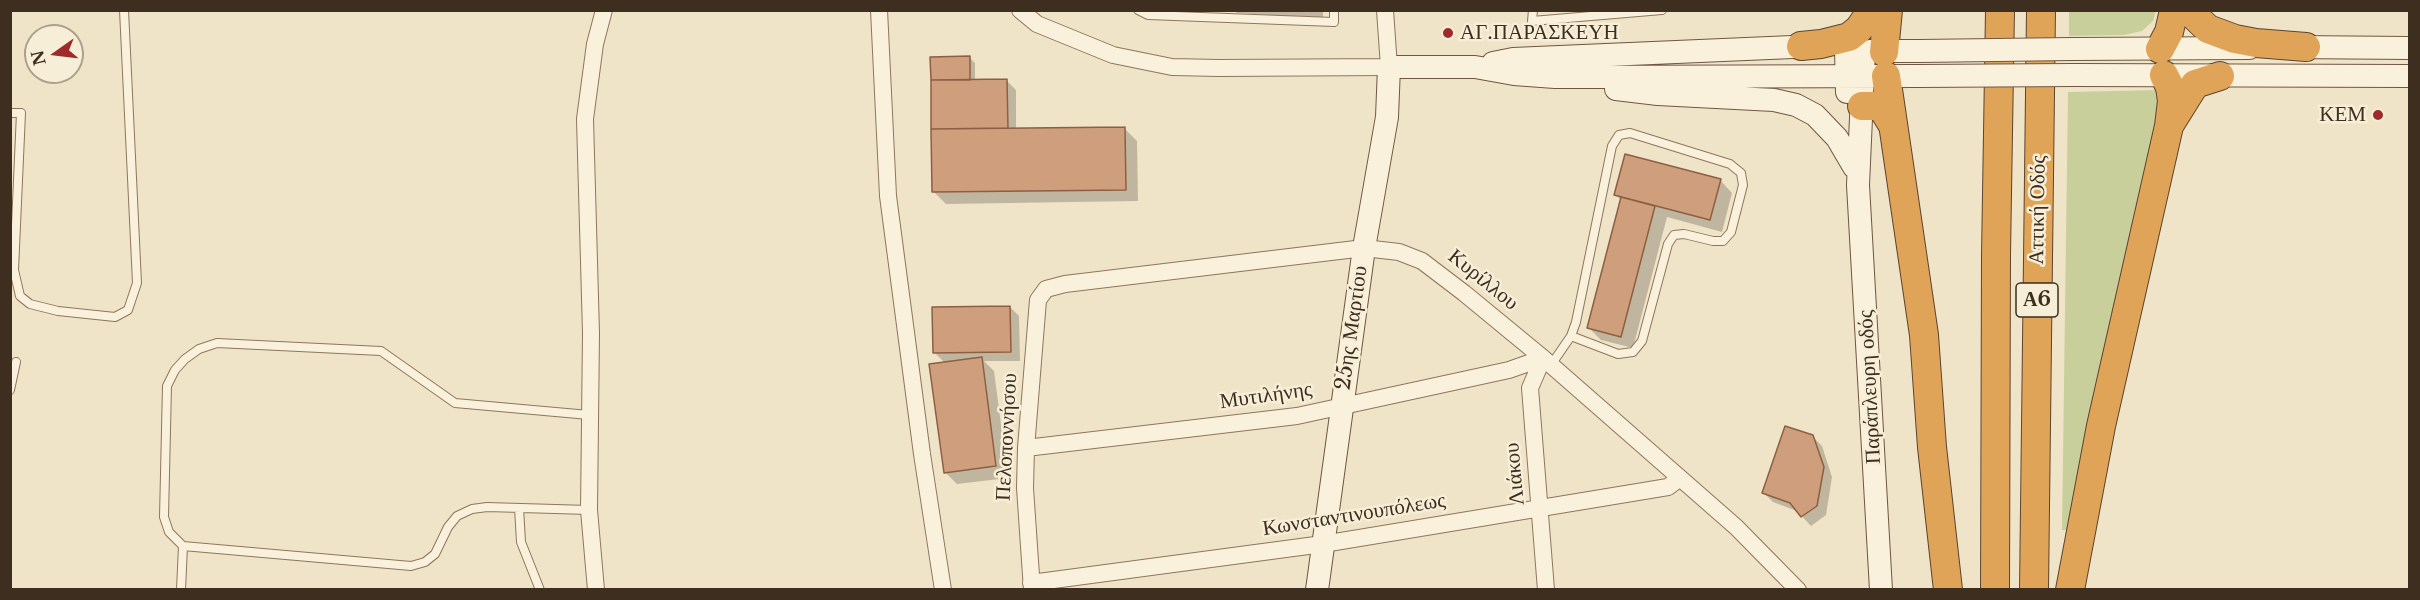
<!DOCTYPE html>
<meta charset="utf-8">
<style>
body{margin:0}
#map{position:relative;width:2420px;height:600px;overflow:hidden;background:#f0e4c8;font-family:"Libre Baskerville",serif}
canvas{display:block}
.frame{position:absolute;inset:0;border:12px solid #3d2e20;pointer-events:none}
.north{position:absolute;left:24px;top:24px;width:60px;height:60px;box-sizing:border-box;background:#f7eed8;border:2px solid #ada18e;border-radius:50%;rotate:256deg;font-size:16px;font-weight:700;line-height:24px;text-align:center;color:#3d2e20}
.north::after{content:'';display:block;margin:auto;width:21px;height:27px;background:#9e2a2b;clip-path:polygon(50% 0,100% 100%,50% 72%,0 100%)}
</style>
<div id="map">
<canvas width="2420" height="600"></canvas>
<div class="frame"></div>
<div class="north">N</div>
</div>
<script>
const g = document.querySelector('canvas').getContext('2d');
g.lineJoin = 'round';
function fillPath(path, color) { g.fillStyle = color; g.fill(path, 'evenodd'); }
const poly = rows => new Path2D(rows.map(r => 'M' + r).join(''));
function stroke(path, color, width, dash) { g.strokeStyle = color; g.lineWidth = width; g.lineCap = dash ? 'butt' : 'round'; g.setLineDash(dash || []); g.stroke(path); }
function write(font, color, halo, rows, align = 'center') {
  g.font = font + ' "Libre Baskerville",serif'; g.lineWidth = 5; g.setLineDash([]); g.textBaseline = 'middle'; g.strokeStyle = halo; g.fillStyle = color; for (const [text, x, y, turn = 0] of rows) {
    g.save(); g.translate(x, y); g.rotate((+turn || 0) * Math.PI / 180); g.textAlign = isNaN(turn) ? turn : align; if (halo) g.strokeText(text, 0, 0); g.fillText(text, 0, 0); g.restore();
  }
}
fillPath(poly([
 [2069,11,2069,10,2156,11,2153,21,2142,31,2124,35,2069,36],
 [2160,90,2164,107,2074,530,2062,530,2068,92]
]), '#c9cf9b');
fillPath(poly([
 [1234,10,1323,10,1323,18,1237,13],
 [969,57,975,63,975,81,1007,81,1016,90,1016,130,1125,129,1137,141,1138,201,946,204,934,192,932,58],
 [1720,180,1732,193,1722,232,1667,217,1633,348,1601,340,1589,328,1622,201,1616,195],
 [1010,307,1019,316,1020,361,984,361,994,371,1008,478,957,484,945,472,945,363,935,353],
 [1812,436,1822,446,1832,477,1826,515,1811,526,1797,511,1773,502,1764,493]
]), '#0003');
const building = poly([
 [970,56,970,80,931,80,930,57,970,56],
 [1007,79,1008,128,931,129,931,80,1007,79],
 [1125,127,1126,190,932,192,931,129,1125,127],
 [1625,154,1721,179,1710,220,1614,195,1625,154],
 [1621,197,1655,206,1621,337,1587,328,1621,197],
 [1010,306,1011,352,933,353,932,307,1010,306],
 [982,357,996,466,944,473,929,364,982,357],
 [1785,426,1813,435,1824,467,1817,506,1801,517,1790,503,1762,493,1785,426]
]);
fillPath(building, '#cf9f7d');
stroke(building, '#8d5f41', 1.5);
const lane = poly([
 [1138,10,1148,15,1334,22,1334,10],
 [1533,10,1532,21,1662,10],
 [10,113,21,113,14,270,20,296,30,304,58,311,115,317,128,310,137,283,124,10],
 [1551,365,1571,336,1576,322,1612,146,1619,135,1630,133,1730,164,1741,173,1743,185,1731,232,1723,241,1713,241,1684,234,1674,235,1668,244,1642,341,1633,352,1618,354,1571,336],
 [10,390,16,362],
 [589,415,455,403,381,351,217,343,199,349,185,359,175,370,167,386,164,517,169,532,183,546,411,566,425,562,435,554,448,527,457,516,472,509,487,507,589,510],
 [519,508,521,542,540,590],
 [181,590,183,546]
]);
const street = poly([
 [879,10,888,196,922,454,943,590],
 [1020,10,1037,24,1113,55,1172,67,1219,68,1389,67,1385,10],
 [1543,358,1530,388,1546,590],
 [1026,448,1297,416,1509,370,1543,358],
 [1031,583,1323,544,1668,487,1680,478],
 [596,590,589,510,591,333,585,119,595,44,604,10],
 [1032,590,1025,488,1026,448,1038,300,1046,289,1065,284,1364,248,1399,252,1422,261,1464,293,1543,358,1736,527,1798,590]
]);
const secondary = poly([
 [2291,47,2410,48],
 [2072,49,2249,48],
 [1846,50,1847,92],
 [1864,51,1858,185,1881,590],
 [1870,51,1919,51],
 [1493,63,1513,59,1816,46],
 [2073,75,2410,76],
 [1616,89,1658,94,1774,100,1796,105,1815,115,1837,138,1854,167],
 [1317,590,1364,248,1387,117,1389,67,1475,67,1514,74,1555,77,1918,76]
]);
const highway = poly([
 [2188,10,2208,29,2235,39,2256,43,2306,47],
 [1801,46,1821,44,1849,37,1859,29,1872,10],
 [2160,49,2169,32,2174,10],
 [1884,52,1888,10],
 [1886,76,1924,335,1932,447,1948,590],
 [1862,106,1878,106,1884,111,1892,124],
 [2170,124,2195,84,2220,76],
 [1995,590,1996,255,2000,10],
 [2034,590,2041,10],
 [2070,590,2101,426,2169,126,2172,101,2170,87,2164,75]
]);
stroke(lane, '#8d765c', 10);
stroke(street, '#8d765c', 18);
stroke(secondary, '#6f573f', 24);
stroke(highway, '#5b4430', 30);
stroke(lane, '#faf1dc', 8);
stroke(street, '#faf1dc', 16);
stroke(secondary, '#faf1dc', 22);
stroke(highway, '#e0a458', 28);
const secondaryBridge = poly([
 [1919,51,2072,49],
 [1918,76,2073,75]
]);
stroke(secondaryBridge, '#6f573f', 24, []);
stroke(secondaryBridge, '#faf1dc', 22);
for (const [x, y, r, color] of [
 [1448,33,6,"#9e2a2b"],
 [2378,115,6,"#9e2a2b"]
]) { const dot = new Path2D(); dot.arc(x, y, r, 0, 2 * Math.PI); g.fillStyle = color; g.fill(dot); stroke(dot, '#f7eed8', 2); }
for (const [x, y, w] of [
 [2037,300,42]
]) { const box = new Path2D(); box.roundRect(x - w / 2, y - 17, w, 34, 4.5); g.fillStyle = '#f7eed8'; g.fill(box); stroke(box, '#3d2e20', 1.5); }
write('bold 20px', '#3d2e20', null, [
 ["Α6",2037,300]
]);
write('21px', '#3d2e20', '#f7eed8', [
 ["ΑΓ.ΠΑΡΑΣΚΕΥΗ",1460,33],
 ["ΚΕΜ",2366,115,"right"]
], 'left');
write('21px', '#3d2e20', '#f7eed8', [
 ["Αττική Οδός",2038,210,-89],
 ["Κυρίλλου",1483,280,39],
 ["25ης Μαρτίου",1352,328,-82],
 ["Παράπλευρη οδός",1870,387,-93],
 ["Μυτιλήνης",1266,396,-8],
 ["Πελοποννήσου",1007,437,-87],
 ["Λιάκου",1515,474,-95],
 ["Κωνσταντινουπόλεως",1354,515,-9]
]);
</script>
